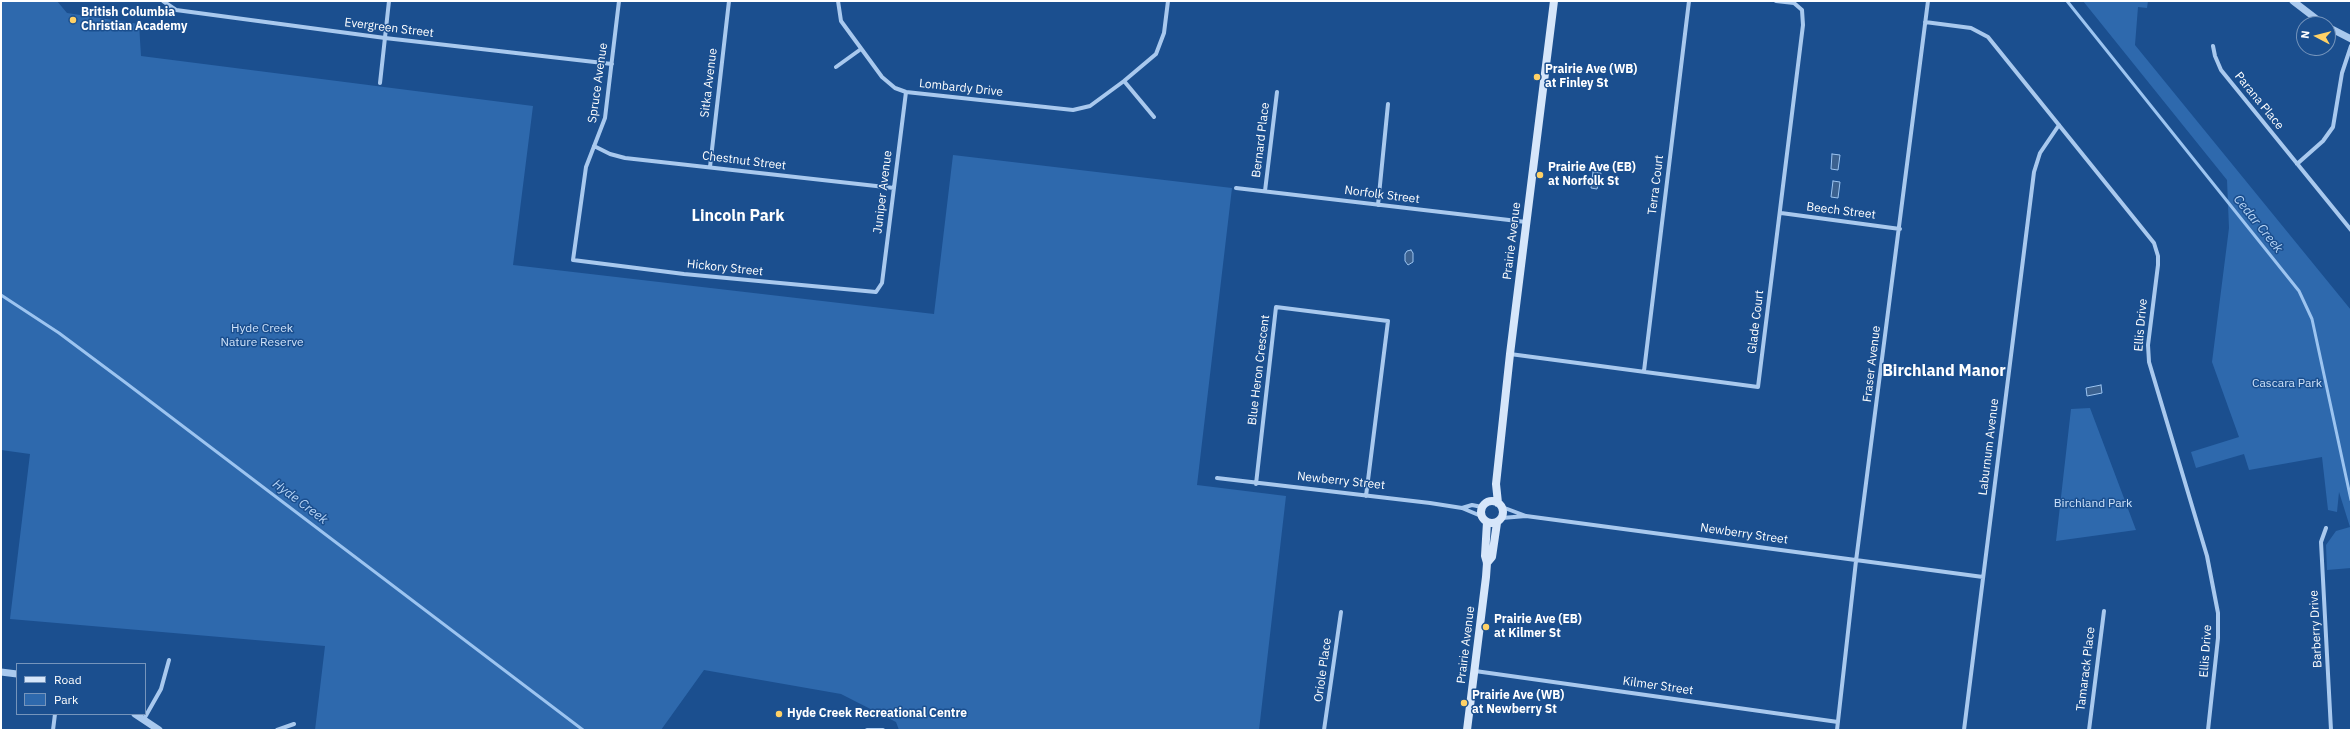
<!DOCTYPE html>
<style>
body{margin:0}
#map{position:relative;width:2352px;height:731px;overflow:hidden;background:#1b4f8f;font-family:"IBM Plex Sans",sans-serif}
canvas{display:block}
.frame{position:absolute;inset:0;border:2px solid #fff;pointer-events:none}
.legend{position:absolute;left:16px;top:663px;width:130px;height:52px;box-sizing:border-box;background:#1b4f8f;border:1px solid #7695bc;margin:0;padding:5px 7px;list-style:none;font-size:12px;color:#fff}
.legend li{display:flex;align-items:center;gap:8px;height:20px}
.legend b{width:20px;border:1px solid #7695bc}
.north{position:absolute;left:2296px;top:16px;width:40px;height:40px;box-sizing:border-box;background:#1b4f8f;border:1px solid #7695bc;border-radius:50%;rotate:277deg;font-size:11px;font-weight:700;line-height:16px;text-align:center;color:#fff}
.north::after{content:'';display:block;margin:auto;width:14px;height:18px;background:#ffd166;clip-path:polygon(50% 0,100% 100%,50% 72%,0 100%)}
</style>
<div id="map">
<canvas width="2352" height="731"></canvas>
<div class="frame"></div>
<ul class="legend">
<li><b style="height:5px;background:#d6e6fa"></b>Road</li>
<li><b style="height:11px;background:#2e69ad"></b>Park</li>
</ul>
<div class="north">N</div>
</div>
<script>
const g = document.querySelector('canvas').getContext('2d');
g.lineJoin = 'round';
function fillPath(path, color) { g.fillStyle = color; g.fill(path, 'evenodd'); }
const poly = rows => new Path2D(rows.map(r => 'M' + r).join(''));
function stroke(path, color, width, dash) { g.strokeStyle = color; g.lineWidth = width; g.lineCap = dash ? 'butt' : 'round'; g.setLineDash(dash || []); g.stroke(path); }
function write(font, color, halo, rows, align = 'center') {
  g.font = font + ' "IBM Plex Sans",sans-serif'; g.lineWidth = 3; g.setLineDash([]); g.textBaseline = 'middle'; g.strokeStyle = halo; g.fillStyle = color; for (const [text, x, y, turn = 0] of rows) {
    g.save(); g.translate(x, y); g.rotate((+turn || 0) * Math.PI / 180); g.textAlign = isNaN(turn) ? turn : align; if (halo) g.strokeText(text, 0, 0); g.fillText(text, 0, 0); g.restore();
  }
}
fillPath(poly([
 [1,1,57,1,67,13,139,24,141,56,533,106,513,265,934,314,953,155,1232,188,1197,485,1286,496,1259,730,899,730,896,722,841,694,704,670,661,730,315,730,325,646,10,619,30,454,1,450],
 [2083,1,2148,1,2147,8,2138,7,2135,45,2351,310,2351,568,2327,570,2326,545,2336,531,2350,527,2339,492,2337,512,2328,510,2322,457,2249,470,2244,454,2196,468,2191,452,2239,437,2212,362,2229,228,2227,180],
 [2090,408,2136,530,2056,541,2071,409]
]), '#2e69ad');
const water = poly([
 [1832,154,1840,155,1838,170,1831,169,1832,154],
 [1593,172,1601,173,1597,189,1591,188,1593,172],
 [1833,181,1840,182,1838,198,1831,197,1833,181],
 [1411,250,1413,253,1413,262,1408,265,1405,261,1405,254,1407,251,1411,250],
 [2101,385,2102,393,2087,396,2086,388,2101,385]
]);
fillPath(water, '#3c6290');
stroke(water, '#9cc4f0', 1);
stroke(poly([
 [2067,1,2299,291,2312,319,2351,500],
 [1,295,59,333,126,383,583,730]
]), '#9cc4f0', 3);
stroke(poly([
 [163,1,176,10,385,38,612,64],
 [619,1,605,118,586,167,573,260,684,274,876,292,882,283,906,92],
 [838,1,841,21,882,77,895,88,906,92,1073,110,1090,106,1124,81,1156,54,1164,33,1168,1],
 [1925,22,1971,28,1988,37,2154,243,2158,256,2158,265,2148,345,2149,362,2207,556,2218,613,2218,638,2208,730],
 [2213,46,2215,56,2221,70,2351,230],
 [836,67,861,49],
 [1124,81,1154,117],
 [380,83,389,1],
 [594,146,610,154,625,158,894,188],
 [2297,164,2323,141,2333,127,2342,73,2351,46],
 [710,167,729,1],
 [1236,188,1526,222],
 [1265,191,1277,92],
 [1378,205,1388,104],
 [1781,213,1900,229],
 [1510,354,1758,387,1803,25,1802,10,1794,3,1776,1],
 [1644,371,1689,1],
 [1217,478,1430,503,1462,508,1481,516],
 [1256,484,1276,307,1388,321,1366,496],
 [1502,507,1526,516,1983,577],
 [1462,508,1472,505,1482,507],
 [1502,518,1526,516],
 [2326,528,2321,542,2331,730],
 [1475,671,1838,722],
 [144,719,161,689,169,660],
 [53,730,55,714],
 [277,730,294,724],
 [867,730,883,730],
 [1324,730,1341,612],
 [1837,730,1856,561,1928,1],
 [1964,730,2034,172,2040,153,2059,125],
 [2089,730,2104,611]
]), '#a9c9ee', 4);
stroke(poly([
 [2293,1,2323,24],
 [2328,27,2351,39],
 [1,672,17,674],
 [135,714,159,730]
]), '#a9c9ee', 7);
stroke(poly([
 '1481 512a11 11 0 1 1 22 0a11 11 0 1 1-22 0Z',
 [1498,503,1496,484,1510,354,1554,1],
 [1487,563,1492,557,1497,523],
 [1467,730,1486,577,1487,563,1485,556,1487,522]
]), '#d6e6fa', 8);
for (const [x, y, r, color] of [
 [73,20,4,"#ffd166"],
 [1537,77,4,"#ffd166"],
 [1540,175,4,"#ffd166"],
 [1486,627,4,"#ffd166"],
 [1464,703,4,"#ffd166"],
 [779,714,4,"#ffd166"]
]) { const dot = new Path2D(); dot.arc(x, y, r, 0, 2 * Math.PI); g.fillStyle = color; g.fill(dot); stroke(dot, '#1b4f8f', 1.5); }
write('bold 12px', '#fff', '#1b4f8f', [
 ["British Columbia",81,13],
 ["Christian Academy",81,27],
 ["Prairie Ave (WB)",1545,70],
 ["at Finley St",1545,84],
 ["Prairie Ave (EB)",1548,168],
 ["at Norfolk St",1548,182],
 ["Prairie Ave (EB)",1494,620],
 ["at Kilmer St",1494,634],
 ["Prairie Ave (WB)",1472,696],
 ["at Newberry St",1472,710],
 ["Hyde Creek Recreational Centre",787,714]
], 'left');
write('12px', '#fff', '#1b4f8f', [
 ["Evergreen Street",389,28,7],
 ["Spruce Avenue",598,83,-82],
 ["Sitka Avenue",709,83,-83],
 ["Lombardy Drive",961,88,6],
 ["Parana Place",2259,101,51],
 ["Bernard Place",1261,140,-83],
 ["Chestnut Street",744,161,7],
 ["Terra Court",1656,185,-83],
 ["Juniper Avenue",883,192,-83],
 ["Norfolk Street",1382,195,7],
 ["Beech Street",1841,211,7],
 ["Prairie Avenue",1512,241,-83],
 ["Hickory Street",725,268,6],
 ["Glade Court",1756,322,-83],
 ["Ellis Drive",2141,325,-85],
 ["Fraser Avenue",1872,364,-83],
 ["Blue Heron Crescent",1259,370,-83],
 ["Laburnum Avenue",1989,447,-83],
 ["Newberry Street",1341,481,6],
 ["Newberry Street",1744,534,8],
 ["Barberry Drive",2316,629,-93],
 ["Prairie Avenue",1466,645,-83],
 ["Ellis Drive",2206,651,-86],
 ["Tamarack Place",2086,669,-83],
 ["Oriole Place",1323,670,-82],
 ["Kilmer Street",1658,686,8]
]);
write('12px', '#cfe3fa', '#1b4f8f', [
 ["Hyde Creek",262,329],
 ["Nature Reserve",262,343],
 ["Cascara Park",2287,384],
 ["Birchland Park",2093,504]
]);
write('italic 13px', '#b5d3f5', '#1b4f8f', [
 ["Cedar Creek",2258,224,51],
 ["Hyde Creek",300,502,37]
]);
write('bold 16px', '#fff', '#1b4f8f', [
 ["Lincoln Park",738,216],
 ["Birchland Manor",1944,371]
]);
</script>
